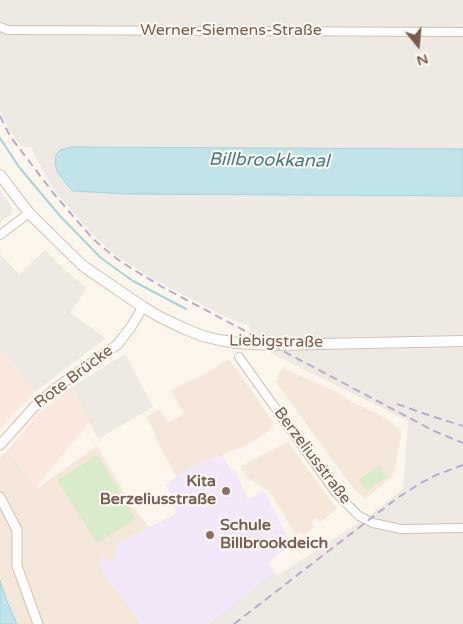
<!DOCTYPE html>
<meta charset="utf-8">
<style>
body{margin:0}
#map{position:relative;width:463px;height:624px;overflow:hidden;background:#fdf6ec;font-family:"Varela Round",sans-serif}
canvas{display:block}
.north{position:absolute;left:393px;top:20px;width:50px;height:50px;-webkit-text-stroke:4px #fffaf3;paint-order:stroke;rotate:163deg;font-size:14px;font-weight:700;line-height:20px;text-align:center;color:#7a5c4d}
.north::after{content:'';display:block;margin:auto;width:18px;height:22px;background:#7a5c4d;clip-path:polygon(50% 0,100% 100%,50% 72%,0 100%)}
</style>
<div id="map">
<canvas width="463" height="624"></canvas>
<div class="north">N</div>
</div>
<script>
const g = document.querySelector('canvas').getContext('2d');
g.lineJoin = 'round';
function fillPath(path, color) { g.fillStyle = color; g.fill(path, 'evenodd'); }
const poly = rows => new Path2D(rows.map(r => 'M' + r).join(''));
function stroke(path, color, width, dash) { g.strokeStyle = color; g.lineWidth = width; g.lineCap = dash ? 'butt' : 'round'; g.setLineDash(dash || []); g.stroke(path); }
function write(font, color, halo, rows, align = 'center') {
  g.font = font + ' "Varela Round",sans-serif'; g.lineWidth = 4; g.setLineDash([]); g.textBaseline = 'middle'; g.strokeStyle = halo; g.fillStyle = color; for (const [text, x, y, turn = 0] of rows) {
    g.save(); g.translate(x, y); g.rotate((+turn || 0) * Math.PI / 180); g.textAlign = isNaN(turn) ? turn : align; if (halo) g.strokeText(text, 0, 0); g.fillText(text, 0, 0); g.restore();
  }
}
fillPath(poly([
 [229,359,274,423,269,431,241,448,235,449,222,455,223,456,213,457,176,476,156,440,154,431,146,417,160,409,168,423,184,414,171,391,182,384,200,377],
 [283,368,335,391,350,401,376,413,401,429,401,435,395,468,392,476,379,488,365,499,353,488,275,381,279,379,277,375],
 [288,442,337,509,320,522,317,518,311,522,314,527,304,535,300,532,295,535,285,516,269,491,247,478,240,466],
 [97,446,130,503,149,527,117,544,113,560,111,562,138,621,141,624,17,624,6,599,0,580,0,458,8,450,38,489,43,484]
]), '#f5e8da');
fillPath(poly([
 [0,350,36,391,21,406,0,430],
 [72,387,90,422,36,487,8,450,24,430,39,413]
]), '#fde8e0');
fillPath(poly([
 [0,0,463,0,463,149,71,147,58,173,68,186,370,196,463,196,463,624,208,624,274,572,277,576,370,515,403,489,408,421,251,343,249,325,237,322,212,310,151,278,114,254,92,234,55,191,42,170,31,147,22,147,9,130,0,110],
 [0,191,12,207,11,214,0,223],
 [45,250,67,272,87,288,70,313,106,338,36,391,0,350,0,254,19,274],
 [125,354,153,407,98,439,72,387]
]), '#efe9e4');
fillPath(poly([
 [223,456,231,470,234,469,248,499,264,491,291,544,269,562,274,572,208,624,141,624,107,579,100,565,102,557,111,562,113,560,117,544,177,513,172,503,173,499,166,485,176,476,213,457]
]), '#f3e8fa');
fillPath(poly([
 [97,455,136,519,97,543,57,480],
 [379,465,386,477,367,491,359,480]
]), '#d8ecc9');
const water = poly([
 [71,147,463,149,463,196,127,194,73,191,68,186,58,173,55,164,56,155,60,150,71,147],
 [0,580,6,599,17,624,0,624,0,580]
]);
fillPath(water, '#bfe3e8');
stroke(water, '#a5d3da', 1);
stroke(poly([
 [0,138,19,167,60,216,101,258,133,281,186,309]
]), '#a5d3da', 2);
const minor = poly([
 [0,27,8,30,463,32],
 [0,235,29,213],
 [239,357,336,493,359,516,373,523,401,529,463,528]
]);
const tertiary = poly([
 [0,445,34,407,56,388,118,344,131,327,143,307],
 [0,497,17,530,17,566,38,624]
]);
const secondary = poly([
 [0,175,29,213,83,266,143,307,160,317,185,329,203,336,219,340,237,343,272,345,463,341]
]);
stroke(minor, '#d1beb0', 10);
stroke(tertiary, '#d1beb0', 11);
stroke(secondary, '#d6c0b0', 12);
stroke(minor, '#fff', 8);
stroke(tertiary, '#fff', 9);
stroke(secondary, '#fff', 10);
stroke(poly([
 [0,116,10,136,54,194,93,239,117,259,134,270,164,288,434,431,463,443],
 [397,404,434,417,463,426],
 [234,624,396,499,419,484,436,475,463,465]
]), '#b9a8c9', 2, [8, 5]);
for (const [x, y, r, color] of [
 [226,491,5,"#8d6e63"],
 [210,535,5,"#8d6e63"]
]) { const dot = new Path2D(); dot.arc(x, y, r, 0, 2 * Math.PI); g.fillStyle = color; g.fill(dot); stroke(dot, '#fffaf3', 2); }
write('16px', '#7a5c4d', '#fffaf3', [
 ["Werner-Siemens-Straße",231,31],
 ["Liebigstraße",276,342,1],
 ["Rote Brücke",74,377,-37],
 ["Berzeliusstraße",312,456,53]
]);
write('bold 16px', '#785e54', '#fffaf3', [
 ["Kita",216,482],
 ["Berzeliusstraße",216,500],
 ["Schule",220,526,"left"],
 ["Billbrookdeich",220,544,"left"]
], 'right');
write('italic 18px', '#437c86', '#fffaf3', [
 ["Billbrookkanal",269,161,1]
]);
</script>
